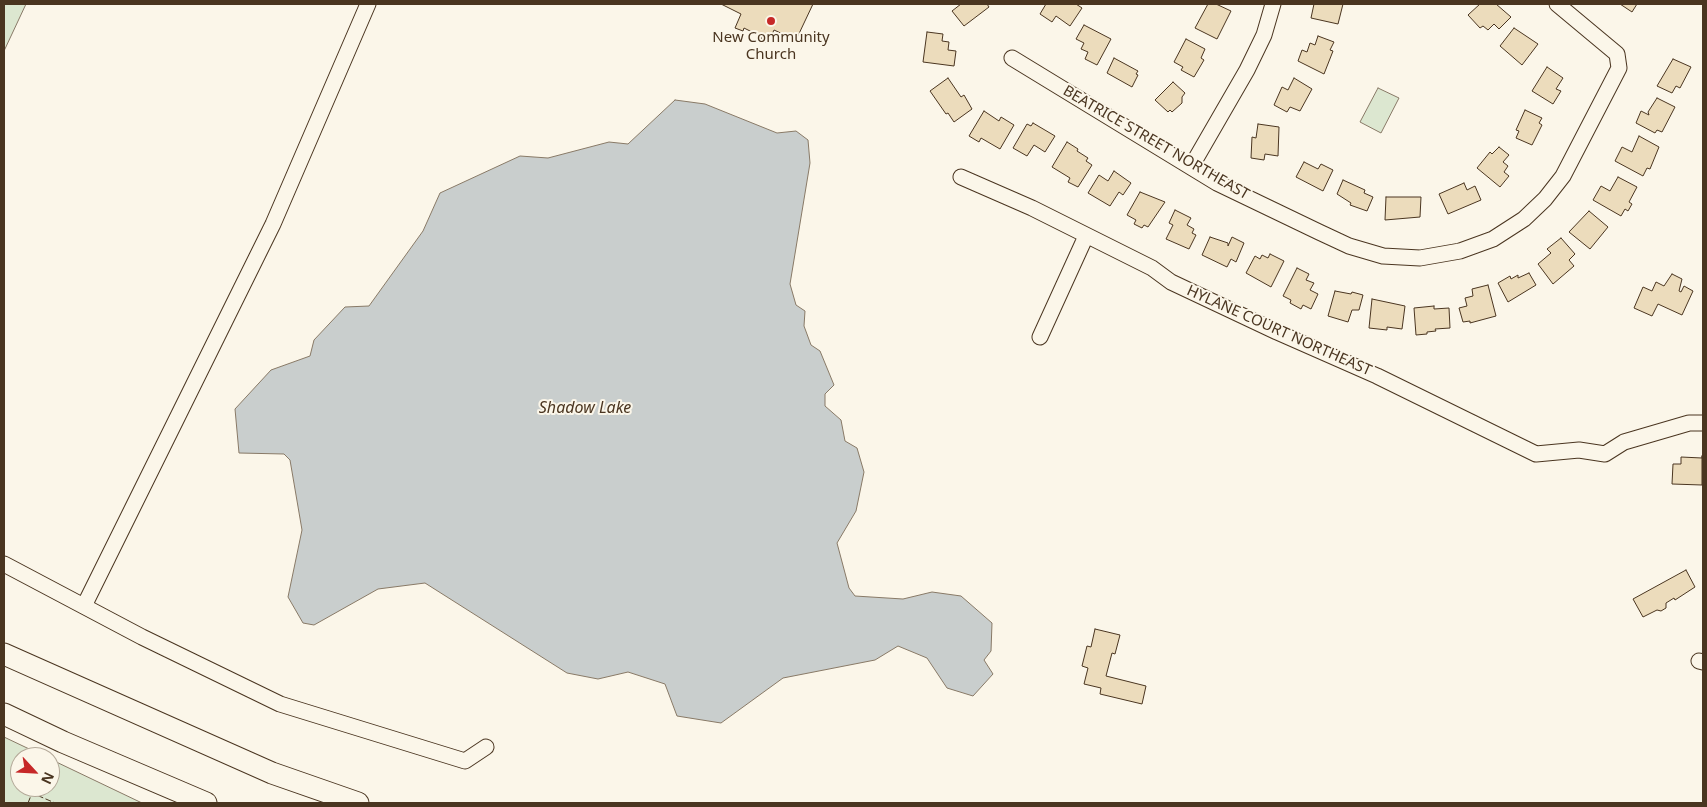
<!DOCTYPE html>
<style>
body{margin:0}
#map{position:relative;width:1707px;height:807px;overflow:hidden;background:#fbf6e9;font-family:"Noto Sans",sans-serif}
canvas{display:block}
.frame{position:absolute;inset:0;border:5px solid #4a3520;pointer-events:none}
.north{position:absolute;left:10px;top:747px;width:50px;height:50px;box-sizing:border-box;background:#fbf6e9;border:1px solid #b4a999;border-radius:50%;rotate:115deg;font-size:14px;font-weight:700;line-height:20px;text-align:center;color:#4a3520}
.north::after{content:'';display:block;margin:auto;width:18px;height:22px;background:#c62828;clip-path:polygon(50% 0,100% 100%,50% 72%,0 100%)}
</style>
<div id="map">
<canvas width="1707" height="807"></canvas>
<div class="frame"></div>
<div class="north">N</div>
</div>
<script>
const g = document.querySelector('canvas').getContext('2d');
g.lineJoin = 'round';
function fillPath(path, color) { g.fillStyle = color; g.fill(path, 'evenodd'); }
const poly = rows => new Path2D(rows.map(r => 'M' + r).join(''));
function stroke(path, color, width, dash) { g.strokeStyle = color; g.lineWidth = width; g.lineCap = dash ? 'butt' : 'round'; g.setLineDash(dash || []); g.stroke(path); }
function write(font, color, halo, rows, align = 'center') {
  g.font = font + ' "Noto Sans",sans-serif'; g.lineWidth = 4; g.setLineDash([]); g.textBaseline = 'middle'; g.strokeStyle = halo; g.fillStyle = color; for (const [text, x, y, turn = 0] of rows) {
    g.save(); g.translate(x, y); g.rotate((+turn || 0) * Math.PI / 180); g.textAlign = isNaN(turn) ? turn : align; if (halo) g.strokeText(text, 0, 0); g.fillText(text, 0, 0); g.restore();
  }
}
const green = poly([
 [4,4,26,4,4,51,4,4],
 [1378,88,1399,98,1381,133,1360,122,1378,88],
 [4,737,46,757,20,757,20,787,50,787,50,759,142,803,4,803,4,737]
]);
fillPath(green, '#dce7d0');
stroke(green, '#887966', 1);
const water = poly([
 [675,100,705,104,777,133,796,131,808,140,810,163,790,284,796,305,805,311,804,326,811,345,820,351,834,385,825,394,825,406,841,420,845,441,857,448,864,472,856,511,837,543,849,588,855,596,903,599,932,592,961,596,992,623,991,651,984,660,993,674,973,696,947,688,927,658,898,646,875,660,783,678,721,723,677,716,665,684,628,672,598,679,567,673,425,583,378,589,314,625,303,623,288,597,302,530,290,460,284,454,239,453,235,409,271,370,310,356,314,340,345,307,369,306,423,231,440,193,520,156,548,158,609,142,628,144,675,100]
]);
fillPath(water, '#c9cecd');
stroke(water, '#887966', 1);
const building = poly([
 [721,4,813,4,796,40,774,30,768,43,761,40,762,37,744,28,743,31,735,28,741,14,721,4],
 [961,4,987,4,989,7,964,26,952,11,961,4],
 [1046,4,1076,4,1082,8,1070,26,1056,16,1052,22,1040,14,1046,4],
 [1208,4,1216,4,1231,11,1217,39,1195,28,1208,4],
 [1314,4,1343,4,1338,24,1311,18,1314,4],
 [1480,4,1496,4,1511,17,1499,29,1494,24,1488,30,1483,26,1480,28,1468,15,1480,4],
 [1620,4,1637,4,1632,12,1620,4],
 [1084,25,1111,39,1097,65,1085,59,1088,52,1081,49,1084,43,1076,39,1084,25],
 [1514,28,1538,44,1522,65,1500,46,1514,28],
 [927,32,943,34,942,41,949,42,948,50,956,51,954,66,923,62,927,32],
 [1318,36,1334,42,1330,50,1333,51,1324,74,1298,61,1302,50,1307,52,1310,43,1315,45,1318,36],
 [1186,39,1205,49,1201,58,1204,60,1194,77,1181,70,1183,67,1174,62,1186,39],
 [1114,58,1138,71,1136,74,1138,75,1132,87,1107,73,1114,58],
 [1673,59,1691,67,1680,88,1676,86,1672,93,1657,86,1673,59],
 [1547,67,1563,78,1556,89,1561,91,1553,104,1532,91,1547,67],
 [948,78,961,97,964,95,972,109,954,122,948,113,946,114,930,91,948,78],
 [1294,78,1312,89,1300,111,1290,107,1287,112,1274,105,1282,87,1288,90,1294,78],
 [1173,82,1185,93,1182,97,1182,103,1172,112,1170,110,1168,112,1155,100,1173,82],
 [1657,98,1675,107,1662,132,1657,130,1655,133,1636,123,1641,111,1649,115,1648,112,1657,98],
 [1525,110,1542,118,1539,123,1542,125,1532,145,1516,138,1519,131,1516,130,1525,110],
 [984,111,999,121,1001,117,1014,125,1000,149,981,138,979,142,969,136,984,111],
 [1033,123,1055,136,1045,152,1034,145,1027,156,1013,148,1027,124,1031,126,1033,123],
 [1258,124,1279,127,1278,156,1265,154,1264,160,1251,158,1252,137,1256,138,1258,124],
 [1639,136,1659,147,1650,169,1647,168,1643,176,1615,161,1622,147,1632,152,1639,136],
 [1067,142,1078,149,1077,151,1088,158,1086,161,1092,165,1078,187,1068,182,1070,178,1052,167,1067,142],
 [1499,147,1509,155,1503,162,1508,166,1504,172,1509,176,1500,187,1477,168,1490,152,1492,154,1499,147],
 [1304,162,1318,169,1321,164,1333,170,1323,191,1296,177,1304,162],
 [1114,171,1131,183,1123,195,1119,192,1110,206,1088,193,1099,175,1108,181,1114,171],
 [1618,177,1637,187,1629,202,1632,204,1628,211,1625,209,1621,216,1593,200,1601,186,1610,191,1618,177],
 [1343,180,1365,190,1364,193,1373,197,1367,211,1350,205,1351,203,1337,194,1343,180],
 [1464,183,1467,190,1475,186,1481,200,1448,214,1439,194,1464,183],
 [1140,192,1165,202,1148,227,1144,225,1142,228,1134,224,1136,220,1127,215,1140,192],
 [1386,197,1421,197,1420,217,1385,220,1386,197],
 [1175,210,1191,218,1187,225,1194,229,1192,233,1196,235,1189,249,1166,239,1173,225,1169,223,1175,210],
 [1589,211,1608,227,1590,249,1569,232,1589,211],
 [1210,237,1228,243,1228,246,1232,237,1244,243,1236,262,1231,259,1227,267,1202,255,1210,237],
 [1561,238,1575,254,1569,260,1574,266,1553,284,1538,264,1551,253,1547,249,1561,238],
 [1270,254,1284,261,1271,287,1246,273,1255,256,1260,259,1262,255,1268,258,1270,254],
 [1297,268,1309,274,1306,280,1314,283,1310,290,1318,294,1311,309,1303,305,1301,309,1290,303,1291,300,1283,296,1297,268],
 [1529,273,1536,285,1508,302,1498,283,1510,276,1511,279,1518,275,1518,278,1529,273],
 [1672,274,1682,279,1679,291,1681,292,1684,286,1693,291,1682,315,1658,304,1652,316,1634,308,1643,287,1652,291,1656,282,1664,286,1672,274],
 [1488,285,1496,316,1470,323,1470,321,1463,322,1459,308,1467,306,1465,298,1473,296,1472,289,1488,285],
 [1335,291,1351,294,1352,292,1363,295,1359,310,1352,310,1348,322,1328,316,1335,291],
 [1372,299,1405,306,1402,329,1387,327,1387,330,1369,328,1372,299],
 [1434,306,1434,309,1449,308,1450,328,1435,329,1436,331,1427,332,1427,334,1416,335,1414,308,1434,306],
 [1702,456,1702,485,1672,484,1673,464,1681,464,1681,457,1702,458,1702,456],
 [1686,570,1695,587,1675,600,1674,598,1666,603,1666,608,1661,611,1657,610,1643,617,1633,599,1686,570],
 [1095,629,1120,635,1115,654,1112,653,1106,676,1146,686,1142,704,1100,694,1101,688,1084,684,1088,668,1082,666,1087,646,1091,647,1095,629]
]);
fillPath(building, '#ecdcbc');
stroke(building, '#4a3520', 1);
const minor = poly([
 [1012,58,1217,183,1319,232,1349,246,1383,256,1420,258,1460,251,1493,239,1524,219,1545,199,1563,176,1619,68,1617,54,1557,4],
 [1191,167,1247,70,1264,35,1273,4],
 [961,177,1032,208,1152,268,1171,282,1277,332,1377,376,1536,454,1579,450,1605,454,1624,442,1689,423,1703,423],
 [1040,337,1086,236],
 [4,564,142,637,280,704,465,761,486,747],
 [84,606,273,224,368,4],
 [1699,661,1703,662]
]);
const highway = poly([
 [4,654,272,773,358,803],
 [4,714,63,742,206,803]
]);
stroke(minor, '#4a3520', 17);
stroke(highway, '#4a3520', 23);
stroke(minor, '#fbf6e9', 15);
stroke(highway, '#fbf6e9', 21);
stroke(poly([
 [28,803,32,793,55,803]
]), '#4a3520', 1, [6, 2.5]);
for (const [x, y, r, color] of [
 [771,21,5,"#c62828"]
]) { const dot = new Path2D(); dot.arc(x, y, r, 0, 2 * Math.PI); g.fillStyle = color; g.fill(dot); stroke(dot, '#fbf6e9', 2); }
write('15px', '#4a3520', '#fbf6e9', [
 ["New Community",771,38],
 ["Church",771,55]
]);
write('15px', '#4a3520', '#fbf6e9', [
 ["BEATRICE STREET NORTHEAST",1156,143,30],
 ["HYLANE COURT NORTHEAST",1279,331,24]
]);
write('italic 16px', '#4a3520', '#fbf6e9', [
 ["Shadow Lake",585,408]
]);
</script>
